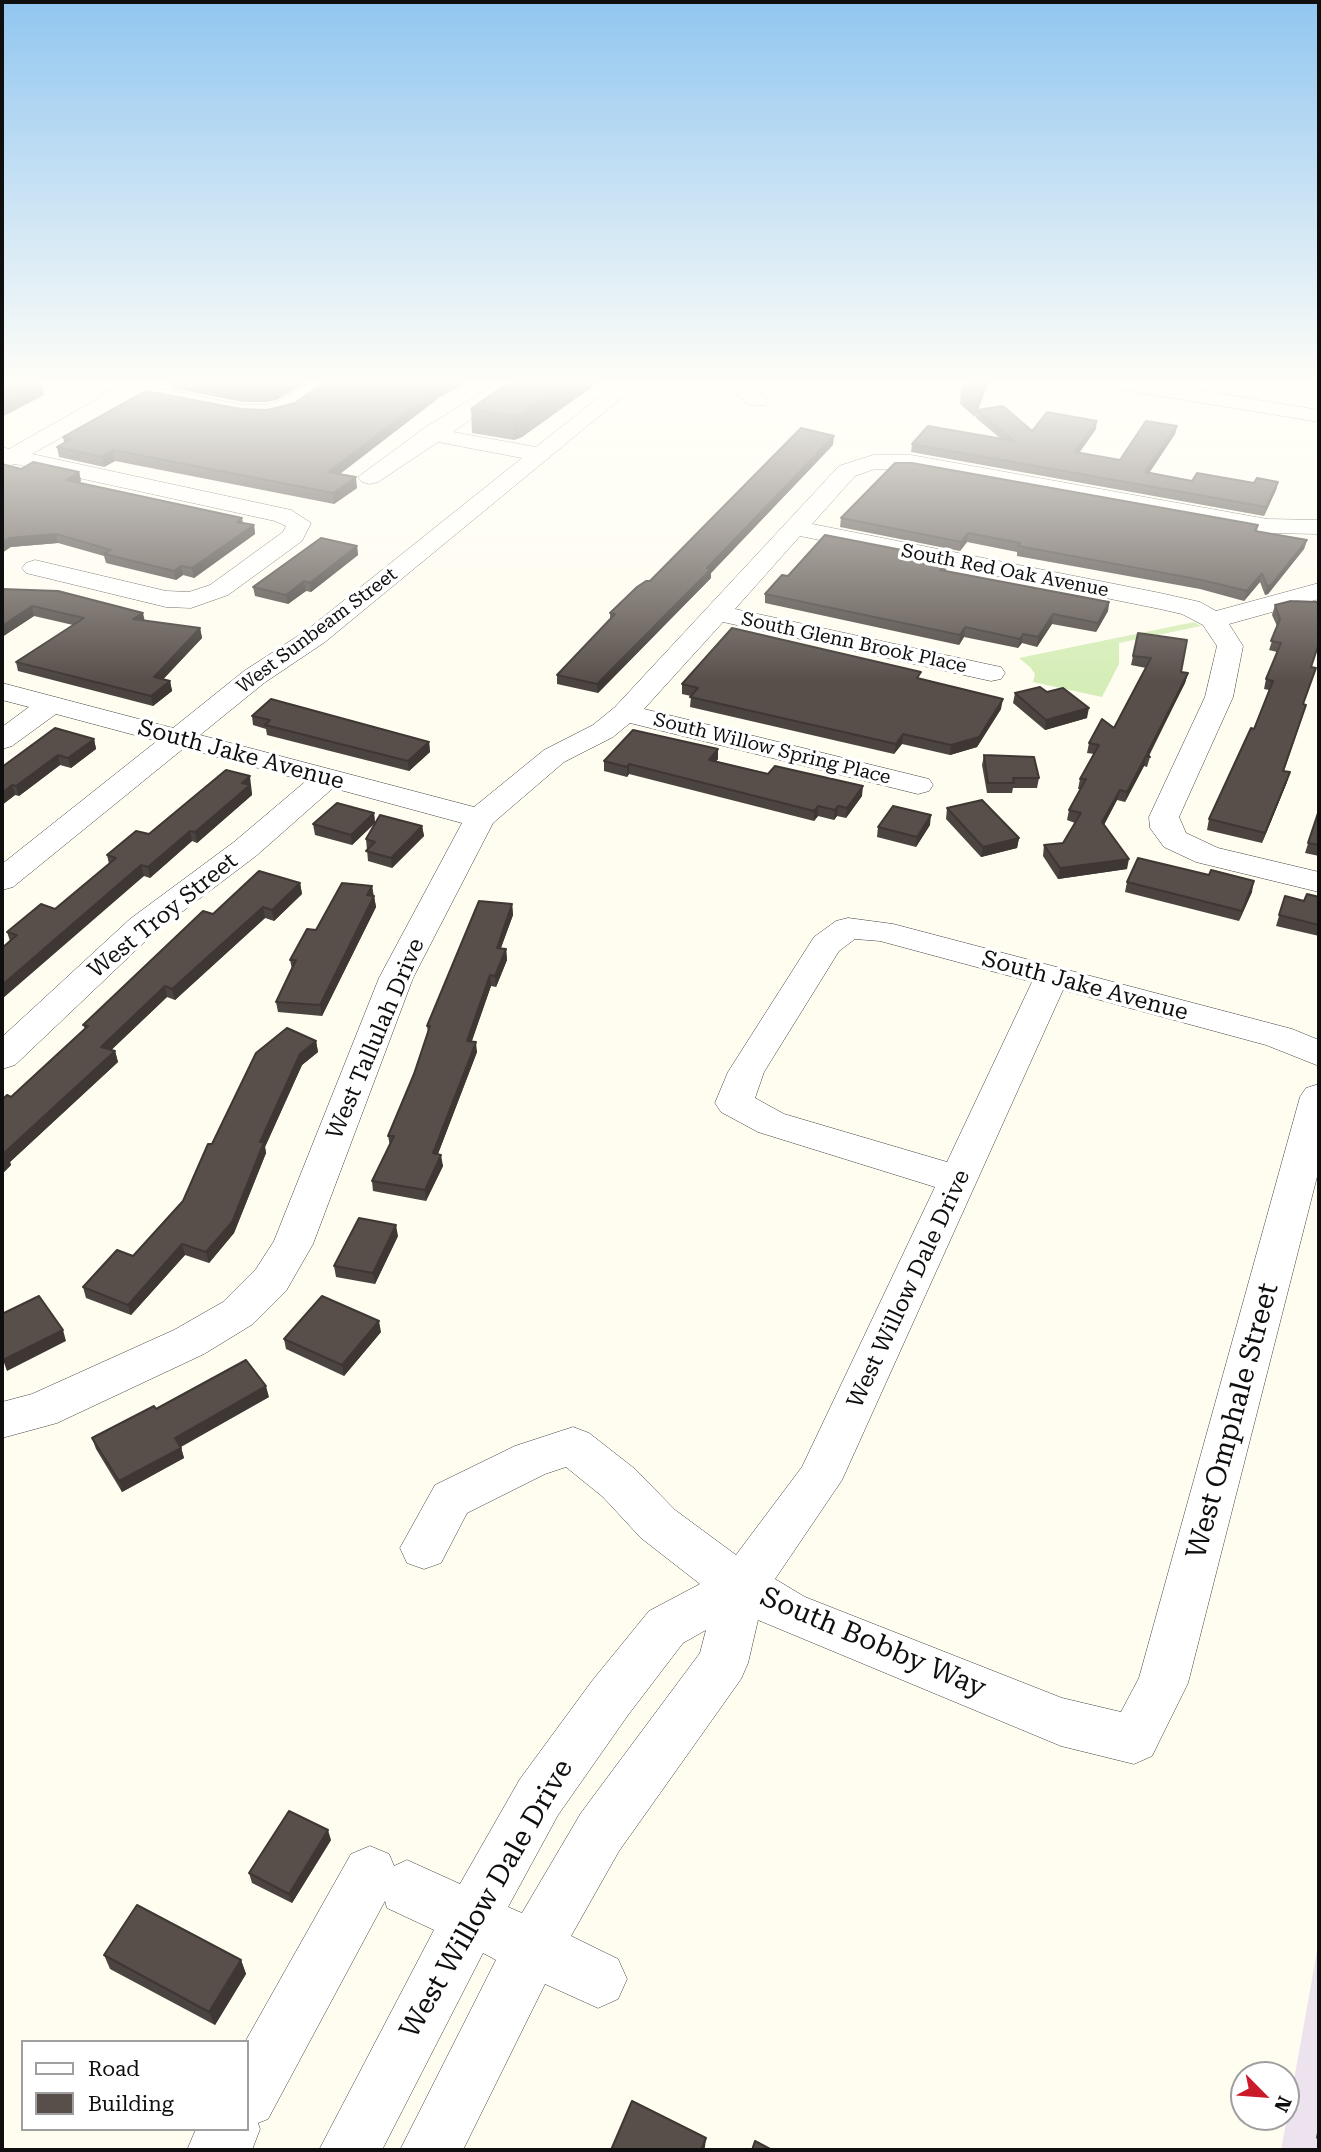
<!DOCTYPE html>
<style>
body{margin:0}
#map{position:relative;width:1321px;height:2152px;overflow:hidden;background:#fffcf0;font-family:"Roboto Serif",serif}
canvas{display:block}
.frame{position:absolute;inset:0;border:4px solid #0f0f0f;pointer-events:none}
.legend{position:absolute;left:21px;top:2040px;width:228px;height:91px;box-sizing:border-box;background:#fff;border:2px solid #9f9f9f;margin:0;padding:9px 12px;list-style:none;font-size:21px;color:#0f0f0f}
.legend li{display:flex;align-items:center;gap:14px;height:35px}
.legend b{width:35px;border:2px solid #9f9f9f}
.north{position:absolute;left:1230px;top:2061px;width:70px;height:70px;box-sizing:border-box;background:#fff;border:2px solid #9f9f9f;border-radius:50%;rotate:115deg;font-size:19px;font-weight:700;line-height:28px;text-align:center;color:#0f0f0f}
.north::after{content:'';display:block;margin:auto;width:24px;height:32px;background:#cb1a2a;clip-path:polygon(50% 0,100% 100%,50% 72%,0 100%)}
</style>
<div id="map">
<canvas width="1321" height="2152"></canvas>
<div class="frame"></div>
<ul class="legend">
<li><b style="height:9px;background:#fff"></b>Road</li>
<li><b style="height:19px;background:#584f4a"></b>Building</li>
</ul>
<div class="north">N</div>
</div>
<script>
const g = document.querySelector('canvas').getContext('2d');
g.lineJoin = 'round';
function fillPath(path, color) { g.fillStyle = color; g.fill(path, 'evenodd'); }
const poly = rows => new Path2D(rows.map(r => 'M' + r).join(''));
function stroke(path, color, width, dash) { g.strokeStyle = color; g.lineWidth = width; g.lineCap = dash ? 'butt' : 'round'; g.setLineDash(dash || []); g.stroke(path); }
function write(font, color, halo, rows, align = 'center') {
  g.font = font + ' "Roboto Serif",serif'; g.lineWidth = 7; g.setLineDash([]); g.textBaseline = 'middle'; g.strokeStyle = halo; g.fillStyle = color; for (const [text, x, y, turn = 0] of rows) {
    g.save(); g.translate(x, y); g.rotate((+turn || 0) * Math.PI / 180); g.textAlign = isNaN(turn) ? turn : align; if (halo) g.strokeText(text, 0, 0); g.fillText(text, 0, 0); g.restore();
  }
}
fillPath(poly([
 [1319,1940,1319,2150,1281,2150,1296,2069]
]), '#ece3ee');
fillPath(poly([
 [1194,622,1201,626,1119,643,1119,664,1102,697,1033,682,1035,674,1030,667,1019,658]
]), '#d5edb6');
const minor = poly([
 [80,381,146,381,148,386,243,405,267,405,279,401,313,381,337,381,295,411,268,418,243,417,134,396,32,454,291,510,311,523,302,541,228,595,191,608,166,607,26,573,22,568,26,563,35,560,166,591,189,592,210,585,283,532,286,526,275,521,15,464,2,467,2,447,9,449,111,391,83,385,80,381],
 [500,381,524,381,453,432,536,447,619,381,642,381,325,642,264,683,200,735,474,807,544,750,593,725,615,707,839,466,873,455,911,455,1267,519,1319,520,1319,534,1267,533,911,469,875,469,855,476,812,524,1160,593,1200,602,1216,611,1319,583,1319,599,1229,624,1243,646,1233,697,1179,817,1186,833,1218,848,1319,872,1319,892,1196,862,1164,847,1150,828,1149,817,1205,697,1217,646,1203,625,1182,614,1160,609,800,536,735,609,991,665,1001,667,1005,673,1001,679,991,681,723,622,644,709,929,779,933,785,929,791,918,794,630,723,613,737,564,762,493,823,413,978,313,1244,286,1291,253,1324,204,1354,57,1423,2,1438,2,1402,32,1394,174,1330,223,1302,256,1269,274,1241,379,978,462,823,333,788,256,856,154,933,15,1065,2,1069,2,1037,130,919,234,842,306,781,184,748,13,887,2,890,2,864,157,741,56,714,12,746,2,749,2,727,29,707,2,700,2,683,173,728,244,671,307,630,522,458,438,442,378,482,370,484,362,482,358,477,423,429,500,381],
 [720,381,744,381,769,400,766,405,750,405,720,381],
 [1095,381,1143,381,1319,410,1319,422,1105,387,1095,381],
 [848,918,893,924,1292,1029,1319,1040,1319,1066,1266,1045,1063,990,842,1480,775,1579,805,1597,1062,1698,1121,1712,1139,1678,1300,1097,1306,1088,1319,1084,1319,1169,1188,1683,1152,1756,1134,1764,1061,1746,758,1620,748,1663,741,1679,619,1851,571,1936,618,1959,627,1979,618,1999,598,2008,545,1984,463,2150,400,2150,496,1960,483,1953,382,2150,319,2150,434,1930,387,1908,385,1901,268,2119,258,2123,260,2129,252,2150,187,2150,196,2129,247,2129,245,2042,351,1854,370,1846,389,1854,394,1866,407,1860,460,1884,520,1779,592,1681,649,1611,700,1584,641,1538,603,1497,566,1467,545,1474,467,1513,441,1563,424,1569,407,1563,400,1548,435,1485,515,1446,573,1427,589,1433,635,1469,675,1510,736,1555,802,1467,935,1187,758,1132,721,1112,715,1103,728,1072,814,937,836,921,848,918],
 [855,939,880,941,1032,982,947,1162,784,1114,755,1098,764,1072,839,951,855,939],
 [706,1630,700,1653,581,1813,522,1913,508,1907,558,1815,628,1715,683,1643,706,1630]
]);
stroke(minor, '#424242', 1);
fillPath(minor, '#fff');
fillPath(poly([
 [170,381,309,381,278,399,267,402,243,402,171,388],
 [326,381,470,381,440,397,340,474,357,488,334,504,115,461,104,467,59,457,57,447,64,442,63,437,241,409,267,410,295,403],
 [511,381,600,381,522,437,514,440,472,433,471,409],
 [989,381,978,410,1032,431,1096,429,1079,453,1120,460,1177,426,1175,434,1149,473,1192,481,1254,483,1278,482,1276,490,1264,516,911,452,912,444,1001,439,976,418,977,410,975,417,960,404,961,395],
 [833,445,711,573,711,578,598,693,557,684,557,675,610,620,610,613,650,581],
 [21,469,79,472,81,481,78,483,242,518,243,523,254,525,255,534,194,578,183,575,176,580,106,563,104,556,58,543,11,547],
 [1319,480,1319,497,1317,489],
 [841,518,1258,525,1257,531,1307,540,1304,549,1268,594,1265,595,1260,582,1244,601,1200,589,1017,556,1017,552,967,542,960,551,840,527],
 [357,546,358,555,311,592,306,591,288,604,255,596,253,587],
 [948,559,947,568,945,571,1109,602,1108,611,1096,632,1052,624,1037,647,1022,643,1018,648,964,637,959,645,765,603,765,594,788,576],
 [2,589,144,621,200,628,202,638,163,679,170,681,172,691,153,706,18,671,16,662,73,625,34,616,2,637],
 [1275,605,1319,607,1319,645,1311,667,1316,668,1303,705,1303,715,1284,771,1287,782,1262,843,1207,830,1209,819,1254,729,1269,690,1264,689,1266,679,1277,652,1269,650,1277,626,1272,615],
 [1138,633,1181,672,1188,673,1185,683,1149,756,1150,757,1147,767,1144,766,1125,802,1117,800,1104,825,1127,869,1058,879,1043,856,1044,845,1063,843,1075,823,1067,820,1069,810,1080,789,1078,789,1080,779,1094,754,1087,753,1089,743,1114,728,1146,668,1131,665],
 [920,678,1001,709,977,747,950,755,902,744,894,754,690,707,691,696,682,694,682,684],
 [1047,692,1087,718,1045,730,1013,703,1015,693],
 [252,716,429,742,430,752,409,771,267,735,266,729,253,725],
 [94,739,96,749,71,768,60,765,19,796,15,795,2,805,2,767],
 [718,749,718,759,716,761,862,796,846,818,837,816,834,820,818,816,814,821,629,774,627,777,604,771,604,761],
 [984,755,1039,778,1037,788,1013,788,1012,793,987,793,982,765],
 [252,786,251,787,252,795,197,843,192,841,150,878,144,876,10,941,7,932,55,909,109,864,107,855],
 [947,808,1019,838,1017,848,981,857,946,819],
 [1319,810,1319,856,1305,853],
 [374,813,375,823,352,845,315,835,313,824],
 [930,825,916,847,877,837,878,827],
 [422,826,424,836,392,868,368,861,366,839],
 [1127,882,1252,892,1239,921,1125,892],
 [300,883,302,894,274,921,265,918,175,1000,167,997,111,1050,115,1051,118,1062,10,1162,11,1165,2,1174,11,1097,85,1029,83,1025,213,914],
 [372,886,376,907,322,1016,278,1012,276,1002,292,969,290,960,316,930],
 [1285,896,1304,901,1319,897,1319,936,1276,926],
 [512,904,513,915,501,948,506,949,507,960,496,987,491,986,472,1041,477,1052,438,1154,443,1166,426,1201,373,1191,372,1181,390,1146,388,1136,414,1074,428,1033,427,1026],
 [316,1041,318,1052,302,1065,265,1147,266,1153,234,1233,209,1263,185,1255,131,1315,86,1298,83,1287,133,1256,183,1201,212,1144],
 [398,1236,375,1284,336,1277,334,1266],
 [381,1332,344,1376,286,1349,284,1339],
 [269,1397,181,1447,184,1458,122,1492,96,1449,92,1438,156,1409],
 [331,1840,292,1903,252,1883,249,1873],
 [104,1955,241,1960,246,1974,215,2025,110,1969],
 [1319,2122,1319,2140,1316,2138]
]), '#4c4440');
fillPath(poly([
 [30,381,41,381,38,382,39,387,42,385,44,395,2,417,2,406],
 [290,381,309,381,278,399,267,402,265,392],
 [451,381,470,381,440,397,329,482,328,472,439,388],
 [568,381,600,381,522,437,514,440,512,416],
 [986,381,989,381,975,417,976,408],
 [1097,421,1096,429,1074,460,1075,452],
 [1177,426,1175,434,1144,481,1145,472],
 [834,436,833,445,711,573,711,578,598,693,597,684],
 [113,450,115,461,104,467,102,457],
 [79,472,81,481,68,489,66,480],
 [356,477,357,488,334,504,333,493],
 [1278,482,1276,490,1264,516,1266,507],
 [254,525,255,534,194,578,192,568],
 [968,533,967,542,960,551,961,542],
 [56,534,58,543,11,547,2,553,2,542,9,538],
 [1307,540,1304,549,1268,594,1265,595,1267,586],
 [357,546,358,555,311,592,310,583],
 [948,559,947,568,939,579,940,570],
 [181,566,183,575,176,580,174,571],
 [1262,573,1260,582,1244,601,1247,591],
 [304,581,306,591,288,604,286,595],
 [1109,602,1108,611,1096,632,1098,623],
 [32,606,34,616,2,637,2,626],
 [143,613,145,622,133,619],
 [1053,614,1052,624,1037,647,1038,637],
 [965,627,964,637,959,645,960,635],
 [200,628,202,638,156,687,154,677],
 [1023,634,1022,643,1018,648,1020,639],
 [1188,673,1185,683,1148,756,1147,754],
 [170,681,172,691,153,706,151,696],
 [1003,699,1001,709,977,747,950,755,951,745],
 [1089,708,1087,718,1045,730,1046,720],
 [903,734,902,744,894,754,896,744],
 [94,739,96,749,71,768,68,758],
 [429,742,430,752,409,771,408,761],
 [718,749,718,759,709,770,709,760],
 [58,755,60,765,19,796,16,786],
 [1146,756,1144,766,1125,802,1127,792],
 [629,764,629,774,627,777,627,767],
 [1290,772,1287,782,1262,843,1265,833],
 [250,776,252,795,197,843,195,832],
 [12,785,15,795,2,805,2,793],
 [863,786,862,796,846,818,847,808],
 [1120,790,1117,800,1100,832,1102,822],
 [818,806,818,816,814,821,814,811],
 [838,806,837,816,834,820,835,810],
 [374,813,375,823,352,845,351,835],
 [931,815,930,825,916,847,917,837],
 [422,826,424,836,392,868,391,858],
 [190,831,192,841,150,878,148,867],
 [1019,838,1017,848,981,857,983,847],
 [1129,859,1127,869,1058,879,1060,868],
 [141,865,144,876,2,999,2,985],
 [1254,881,1252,892,1239,921,1242,911],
 [300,883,302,894,274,921,272,910],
 [372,886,373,897,367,895],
 [374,896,376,907,322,1016,320,1005],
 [512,904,513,915,497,958,497,948],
 [263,907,265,918,175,1000,172,989],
 [506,949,507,960,496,987,495,976],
 [490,975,491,986,468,1051,467,1041],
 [165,986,167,997,104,1057,101,1047],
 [316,1041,318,1052,302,1065,265,1147,266,1153,234,1233,209,1263,206,1252,260,1142,300,1054],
 [476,1042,477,1052,434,1164,433,1153],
 [115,1051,118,1062,10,1162,11,1165,2,1174,2,1159,4,1153],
 [441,1155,443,1166,426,1201,425,1190],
 [396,1225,398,1236,375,1284,373,1273],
 [182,1244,185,1255,131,1315,128,1305],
 [379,1321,381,1332,344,1376,342,1365],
 [63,1330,66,1341,7,1371,3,1360],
 [266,1386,269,1397,178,1448,175,1438],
 [181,1448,184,1458,122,1492,119,1481],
 [328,1830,331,1840,292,1903,289,1894],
 [241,1960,246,1974,215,2025,209,2012],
 [706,2138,705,2147,704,2150,701,2150]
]), '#3e3734');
const building = poly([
 [2,381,31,381,28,383,42,385,2,406,2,381],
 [184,381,290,381,276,389,265,392,242,392,184,381],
 [326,381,451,381,439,388,328,472,356,477,333,493,113,450,102,457,57,447,71,439,63,437,146,391,241,409,267,410,295,403,326,381],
 [511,381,568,381,521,414,512,416,471,409,511,381],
 [966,381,986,381,976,408,961,395,966,381],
 [1003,406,1032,431,1047,412,1097,421,1075,452,1120,460,1146,421,1177,426,1145,472,1192,481,1197,473,1254,483,1257,478,1278,482,1266,507,912,444,928,426,1014,441,977,410,1003,406],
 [801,428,834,436,707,568,711,569,597,684,557,675,615,614,610,613,637,587,646,581,650,581,801,428],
 [33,462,79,472,66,480,242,518,237,522,254,525,192,568,181,566,174,571,104,554,111,550,56,534,9,538,2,542,2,464,21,469,33,462],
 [895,463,912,463,1258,525,1255,531,1307,540,1271,585,1267,586,1262,573,1247,591,1202,580,1018,546,1020,543,968,533,961,542,841,518,895,463],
 [825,535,948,559,940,570,1109,602,1098,623,1053,614,1038,637,1023,634,1020,639,965,627,960,635,765,594,782,575,788,576,825,535],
 [321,538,357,546,310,583,304,581,286,595,253,587,321,538],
 [2,589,58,591,143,613,133,619,200,628,154,677,170,681,151,696,16,662,84,618,32,606,2,626,2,589],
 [1291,601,1317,602,1319,607,1319,643,1311,667,1316,668,1303,704,1306,705,1283,771,1290,772,1265,833,1209,819,1251,728,1254,729,1273,681,1266,679,1281,643,1271,641,1280,619,1275,605,1291,601],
 [732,628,921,672,917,678,1003,699,979,737,951,745,903,734,896,744,690,697,698,688,682,684,732,628],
 [1138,633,1187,640,1181,672,1188,673,1147,754,1150,757,1146,756,1127,792,1120,790,1102,822,1129,859,1060,868,1044,845,1063,843,1081,813,1069,810,1086,779,1080,779,1099,745,1089,743,1102,719,1114,728,1151,658,1133,656,1138,633],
 [1040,687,1047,692,1063,688,1089,708,1046,720,1015,693,1040,687],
 [271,699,429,742,408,761,265,725,270,720,252,716,271,699],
 [55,728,94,739,68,758,58,755,16,786,12,785,2,793,2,767,55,728],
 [633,730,718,749,709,760,768,774,775,766,863,786,847,808,838,806,835,810,818,806,814,811,629,764,627,767,604,761,633,730],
 [984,755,1034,757,1039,778,1013,778,1014,783,988,783,984,755],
 [226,770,250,776,242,783,250,785,195,832,190,831,148,867,141,865,2,985,2,948,17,935,7,932,41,904,55,909,116,858,107,855,136,831,149,834,226,770],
 [982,800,1019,838,983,847,947,808,982,800],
 [337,803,374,813,351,835,313,824,337,803],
 [893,806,931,815,917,837,878,827,893,806],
 [1319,810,1319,845,1308,843,1319,810],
 [380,815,422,826,391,858,366,851,375,842,366,839,380,815],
 [1138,858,1209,875,1211,870,1254,881,1242,911,1127,882,1138,858],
 [259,871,300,883,272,910,263,907,172,989,165,986,101,1047,115,1051,4,1153,7,1154,2,1159,2,1100,7,1095,11,1097,88,1026,83,1025,203,911,213,914,259,871],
 [342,883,372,886,367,895,374,896,320,1005,276,1002,296,960,290,960,307,929,316,930,342,883],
 [1307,894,1319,897,1319,925,1279,915,1285,896,1304,901,1307,894],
 [479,901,512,904,497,948,506,949,495,976,490,975,467,1041,476,1042,433,1153,441,1155,425,1190,372,1181,394,1136,388,1136,414,1074,430,1026,427,1026,479,901],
 [287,1028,316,1041,300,1054,260,1142,264,1142,232,1222,206,1252,182,1244,128,1305,83,1287,117,1250,133,1256,183,1201,208,1144,212,1144,256,1053,287,1028],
 [359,1218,396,1225,373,1273,334,1266,359,1218],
 [39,1296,63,1330,3,1360,2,1358,2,1314,39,1296],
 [322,1296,379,1321,342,1365,284,1339,322,1296],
 [246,1360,266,1386,175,1438,181,1448,119,1481,92,1438,154,1406,156,1409,246,1360],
 [289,1811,328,1830,289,1894,249,1873,289,1811],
 [137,1905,241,1960,209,2012,104,1955,137,1905],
 [632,2101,706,2138,701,2150,611,2150,632,2101],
 [755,2141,772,2150,752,2150,755,2141]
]);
fillPath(building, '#584f4a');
stroke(building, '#3e3734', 2);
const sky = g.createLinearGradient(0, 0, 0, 682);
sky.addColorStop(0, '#91c6f0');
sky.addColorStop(0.56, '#fffef8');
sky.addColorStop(1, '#fffef800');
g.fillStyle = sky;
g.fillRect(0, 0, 1321, 682);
write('19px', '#0f0f0f', '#fff', [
 ["South Red Oak Avenue",1005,571,11],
 ["West Sunbeam Street",317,631,-37],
 ["South Glenn Brook Place",854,643,12],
 ["South Willow Spring Place",772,749,14]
]);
write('23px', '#0f0f0f', '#fff', [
 ["South Jake Avenue",241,755,15],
 ["West Troy Street",163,916,-39],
 ["South Jake Avenue",1085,986,15],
 ["West Tallulah Drive",376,1039,-67],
 ["West Willow Dale Drive",909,1289,-65]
]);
write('28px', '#0f0f0f', '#fff', [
 ["West Omphale Street",1233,1421,-75],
 ["South Bobby Way",873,1643,23],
 ["West Willow Dale Drive",487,1899,-60]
]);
</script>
